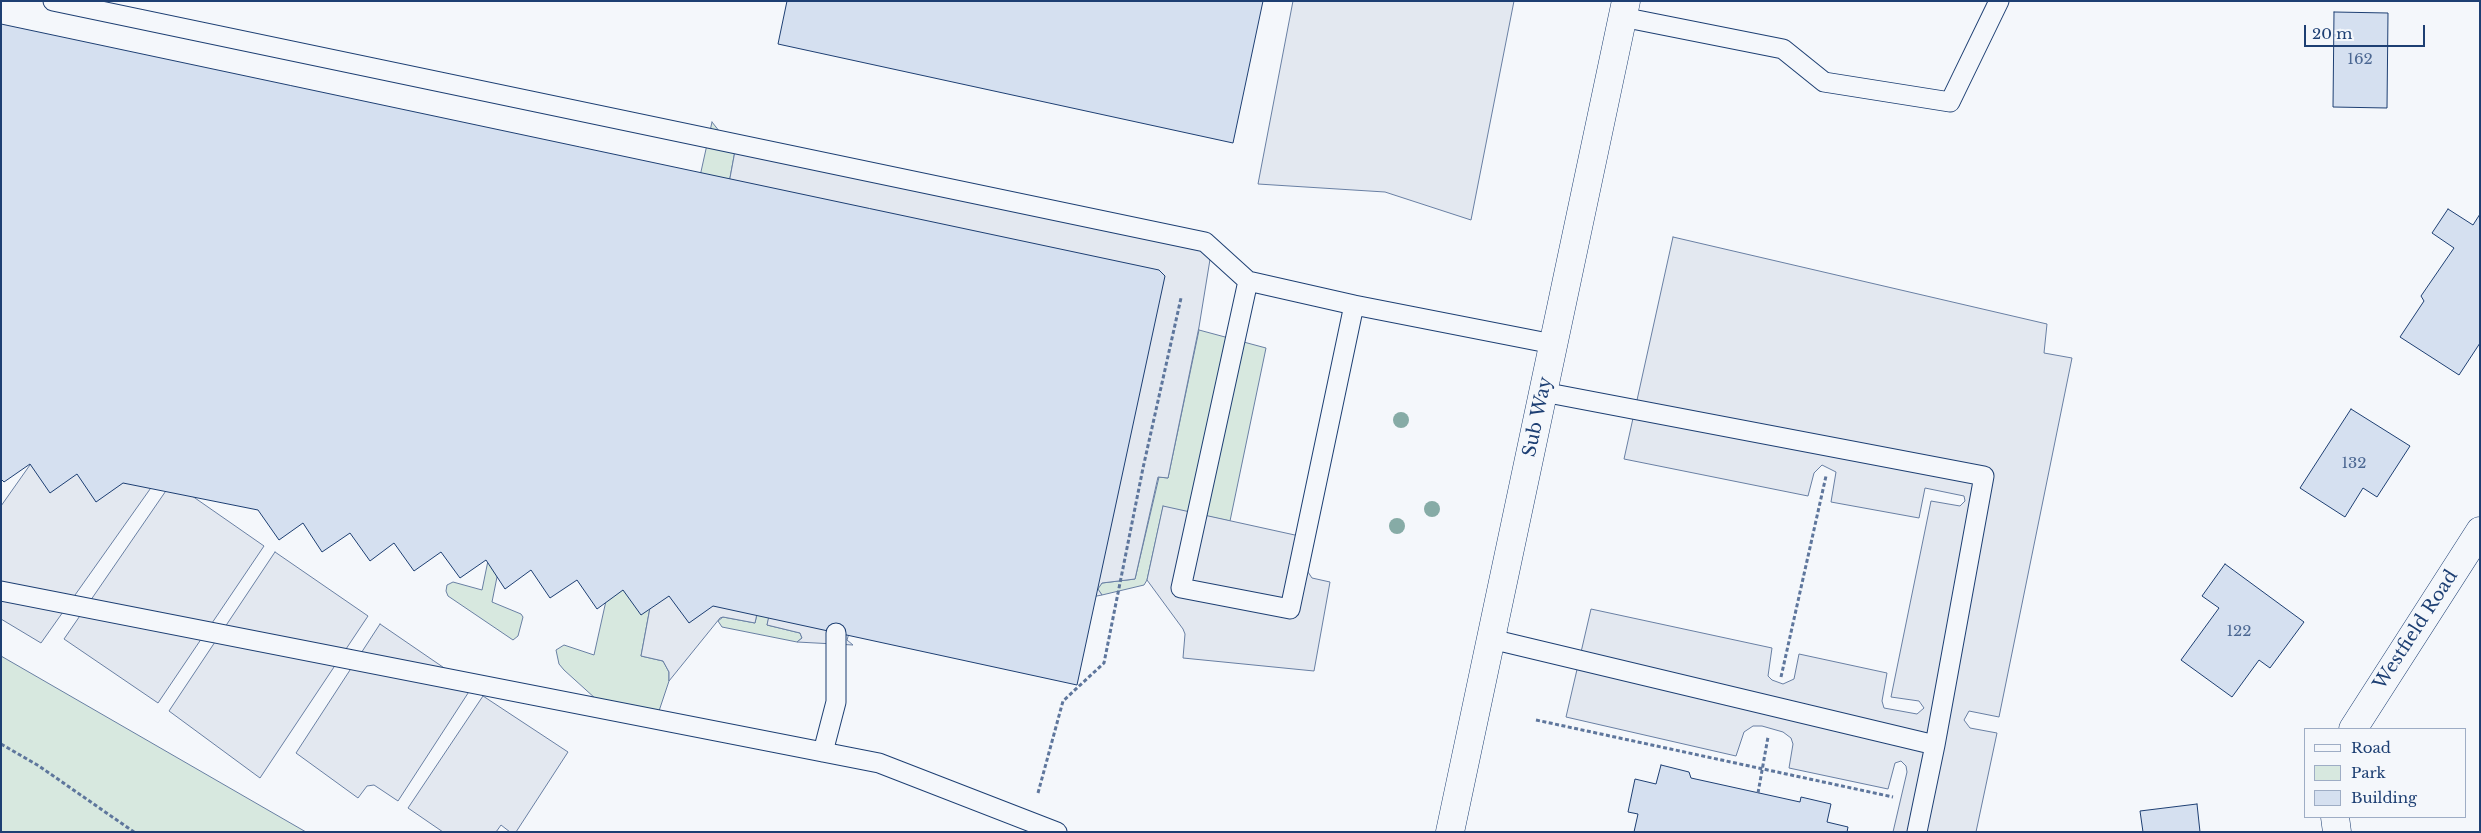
<!DOCTYPE html>
<style>
body{margin:0}
#map{position:relative;width:2481px;height:833px;overflow:hidden;background:#f4f7fb;font-family:"Libre Baskerville",serif}
canvas{display:block}
.frame{position:absolute;inset:0;border:2px solid #1d3f73;pointer-events:none}
.legend{position:absolute;left:2304px;top:728px;width:162px;height:90px;box-sizing:border-box;background:#f4f7fb;border:1px solid #9eadc5;margin:0;padding:6px 9px;list-style:none;font-size:15px;color:#1d3f73}
.legend li{display:flex;align-items:center;gap:10px;height:25px}
.legend b{width:25px;border:1px solid #9eadc5}
.scale{position:absolute;left:2304px;top:25px;width:121px;height:22px;box-sizing:border-box;border:2px solid #1d3f73;border-top:0;padding-left:6px;font-size:15px;line-height:18px;white-space:nowrap;color:#1d3f73;-webkit-text-stroke:4px #f4f7fb;paint-order:stroke}
</style>
<div id="map">
<canvas width="2481" height="833"></canvas>
<div class="frame"></div>
<ul class="legend">
<li><b style="height:6px;background:#f4f7fb"></b>Road</li>
<li><b style="height:14px;background:#d7e8df"></b>Park</li>
<li><b style="height:14px;background:#d5e0f0"></b>Building</li>
</ul>
<div class="scale">20 m</div>
</div>
<script>
const g = document.querySelector('canvas').getContext('2d');
g.lineJoin = 'round';
function fillPath(path, color) { g.fillStyle = color; g.fill(path, 'evenodd'); }
const poly = rows => new Path2D(rows.map(r => 'M' + r).join(''));
function stroke(path, color, width, dash) { g.strokeStyle = color; g.lineWidth = width; g.lineCap = dash ? 'butt' : 'round'; g.setLineDash(dash || []); g.stroke(path); }
function write(font, color, halo, rows, align = 'center') {
  g.font = font + ' "Libre Baskerville",serif'; g.lineWidth = 4; g.setLineDash([]); g.textBaseline = 'middle'; g.strokeStyle = halo; g.fillStyle = color; for (const [text, x, y, turn = 0] of rows) {
    g.save(); g.translate(x, y); g.rotate((+turn || 0) * Math.PI / 180); g.textAlign = isNaN(turn) ? turn : align; if (halo) g.strokeText(text, 0, 0); g.fillText(text, 0, 0); g.restore();
  }
}
const green = poly([
 [712,122,735,151,641,656,663,661,669,672,669,681,657,717,596,699,564,670,559,664,556,650,564,645,594,655,712,122],
 [563,194,573,197,492,602,521,614,523,617,518,636,513,640,448,596,446,591,447,585,453,582,482,590,563,194],
 [837,243,878,243,767,625,800,633,802,638,797,642,722,627,718,621,723,617,755,623,837,243],
 [1199,330,1266,348,1230,521,1163,507,1147,580,1144,585,1102,595,1097,589,1102,583,1135,579,1159,477,1168,478,1199,330],
 [1,656,306,832,1,832,1,656]
]);
fillPath(green, '#d7e8df');
stroke(green, '#687fa3', 1);
const parking = poly([
 [1293,1,1514,1,1471,220,1385,192,1258,184,1293,1],
 [735,151,1213,241,1199,327,1168,478,1158,477,1135,579,1102,583,1098,589,1102,595,1054,604,850,630,847,640,853,645,797,642,802,638,800,633,767,625,846,244,837,243,755,623,723,617,720,618,669,681,669,672,663,661,641,656,735,151],
 [1673,237,2047,324,2044,353,2072,358,1999,717,1969,711,1964,720,1970,728,1997,733,1976,832,1893,832,1907,772,1906,766,1901,761,1895,763,1888,789,1789,768,1793,744,1791,738,1783,732,1762,726,1753,726,1744,732,1736,756,1566,717,1591,609,1772,648,1768,676,1772,680,1783,684,1794,679,1799,654,1887,673,1882,701,1884,708,1917,714,1924,708,1919,701,1891,697,1931,501,1960,506,1965,501,1964,496,1925,488,1919,518,1831,502,1836,472,1822,465,1814,473,1808,496,1624,459,1673,237],
 [68,411,160,475,41,643,1,619,1,506,68,411],
 [172,482,264,546,158,703,64,639,172,482],
 [1163,506,1313,539,1308,572,1312,578,1330,582,1314,671,1183,658,1185,634,1183,629,1147,580,1163,506],
 [275,552,368,616,260,778,169,711,275,552],
 [380,624,472,687,398,801,374,785,367,786,358,798,296,753,380,624],
 [483,696,568,752,516,832,510,832,501,825,496,832,443,832,408,808,483,696]
]);
fillPath(parking, '#e3e8f0');
stroke(parking, '#687fa3', 1);
const building = poly([
 [787,1,1263,1,1233,143,778,44,787,1],
 [2334,12,2388,13,2387,108,2333,107,2334,12],
 [1,24,1159,270,1165,276,1077,685,713,606,689,623,669,596,641,615,623,590,597,609,577,580,550,598,531,570,505,589,486,560,460,578,441,552,414,571,394,543,370,561,350,533,322,552,303,523,279,540,258,510,123,483,96,502,77,474,50,493,30,464,4,482,1,479,1,24],
 [2448,209,2473,225,2480,214,2480,343,2459,375,2400,337,2424,301,2421,296,2454,248,2432,233,2448,209],
 [2351,409,2410,446,2377,497,2363,488,2345,517,2300,488,2351,409],
 [2225,564,2304,622,2270,668,2259,660,2232,697,2181,660,2219,608,2202,596,2225,564],
 [1661,765,1689,772,1691,778,1800,802,1801,797,1831,804,1827,822,1848,827,1847,832,1634,832,1638,814,1628,812,1635,779,1656,784,1661,765],
 [2197,804,2200,832,2143,832,2140,811,2197,804]
]);
fillPath(building, '#d5e0f0');
stroke(building, '#1d3f73', 1);
const service = poly([
 [53,1,1205,242,1248,281,1354,305],
 [1622,17,1783,49,1824,82,1950,102,1999,1],
 [1248,281,1181,588,1290,609,1354,305,1553,344],
 [1,591,879,763,1057,832],
 [1491,639,1935,745,1984,476,1543,392],
 [823,752,836,702,836,633],
 [1917,832,1935,745]
]);
const minor = poly([
 [2353,729,2480,531],
 [2335,817,2337,832]
]);
const secondary = poly([
 [1450,832,1626,1]
]);
stroke(service, '#1d3f73', 21);
stroke(minor, '#1d3f73', 29);
stroke(secondary, '#1d3f73', 29);
stroke(poly([
 [1781,677,1826,476],
 [1536,720,1893,797],
 [1,744,39,766,134,832],
 [1038,793,1063,701,1104,663,1143,468,1181,298],
 [1758,793,1768,737]
]), '#5e769c', 3, [4, 2.5]);
stroke(service, '#f4f7fb', 19);
stroke(minor, '#f4f7fb', 28);
stroke(secondary, '#f4f7fb', 28);
g.fillStyle = '#86aba6';
for (const [x, y] of [
 [1401,420],
 [1432,509],
 [1397,526]
]) { g.beginPath(); g.arc(x, y, 8, 0, 2 * Math.PI); g.fill(); }
write('15px', '#4b6792', null, [
 ["162",2360,60],
 ["132",2354,464],
 ["122",2239,632]
]);
write('18px', '#1d3f73', '#f4f7fb', [
 ["Sub Way",1538,417,-78],
 ["Westfield Road",2416,630,-57]
]);
</script>
